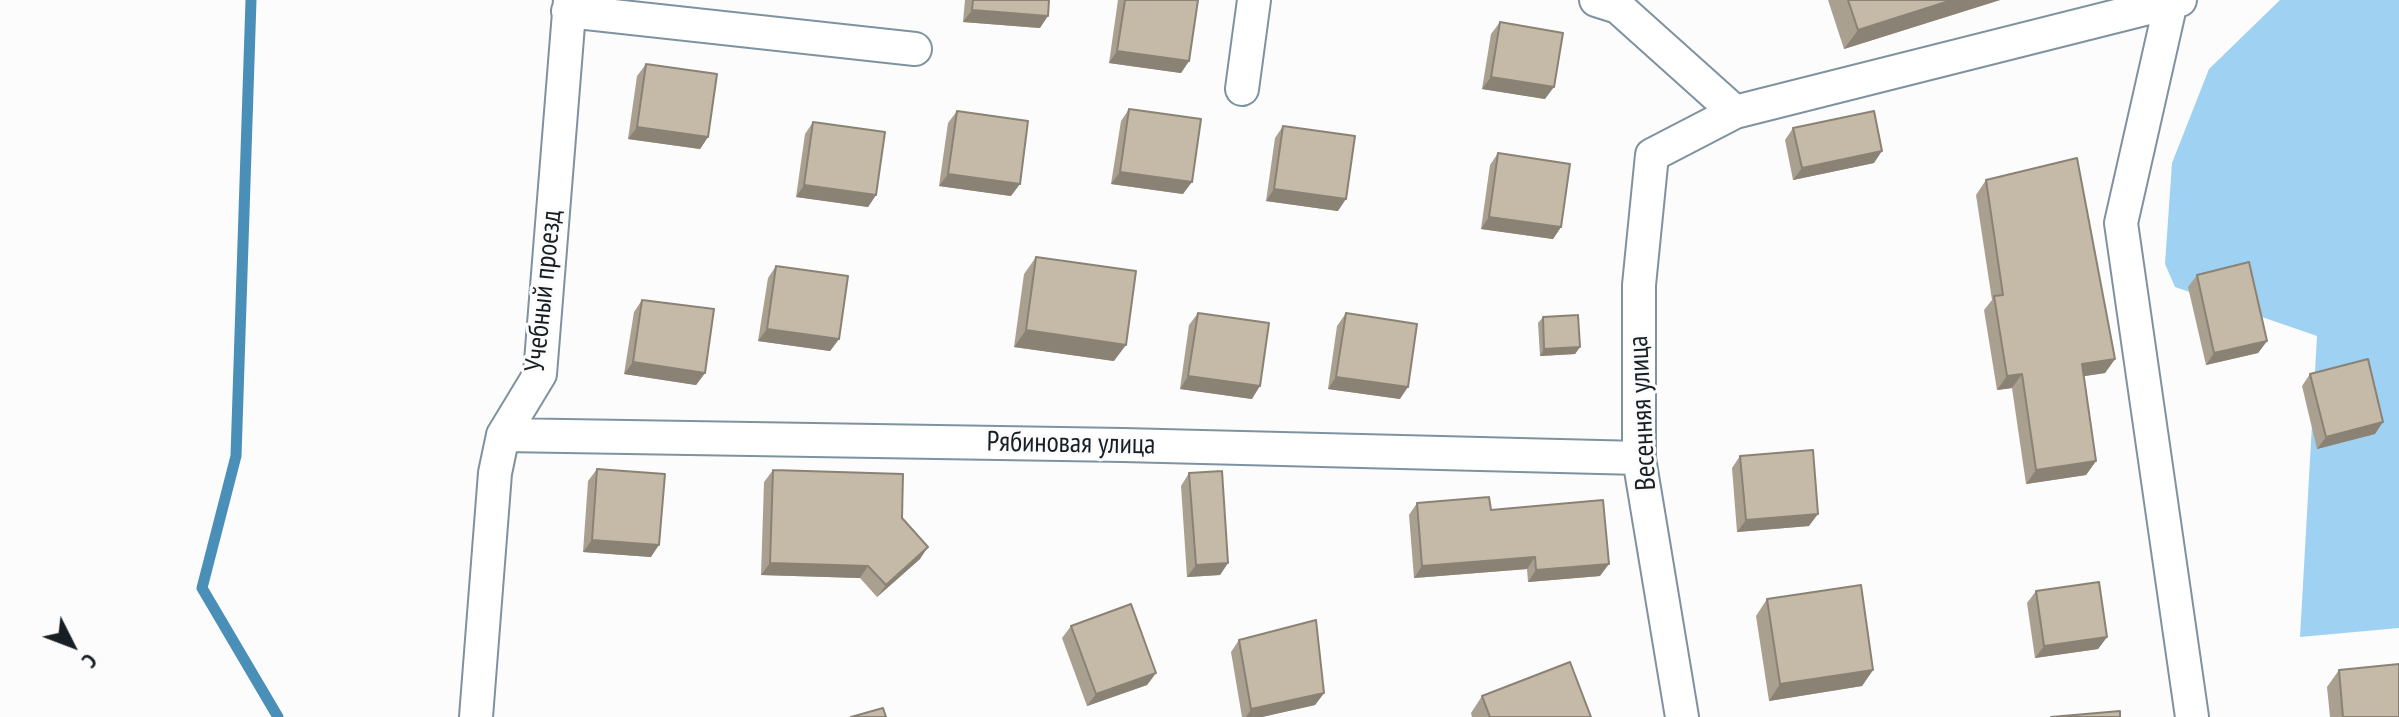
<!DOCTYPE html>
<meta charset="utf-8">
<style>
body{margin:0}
#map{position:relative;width:2399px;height:717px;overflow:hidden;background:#fcfcfc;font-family:"PT Sans Narrow",sans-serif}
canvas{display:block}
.north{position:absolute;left:32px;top:605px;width:80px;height:80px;-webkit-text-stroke:6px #fcfcfc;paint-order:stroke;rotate:132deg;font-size:22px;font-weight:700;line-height:32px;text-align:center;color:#171f24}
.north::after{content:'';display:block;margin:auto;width:28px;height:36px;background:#171f24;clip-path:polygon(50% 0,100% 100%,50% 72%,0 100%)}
</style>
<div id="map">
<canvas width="2399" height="717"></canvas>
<div class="north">С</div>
</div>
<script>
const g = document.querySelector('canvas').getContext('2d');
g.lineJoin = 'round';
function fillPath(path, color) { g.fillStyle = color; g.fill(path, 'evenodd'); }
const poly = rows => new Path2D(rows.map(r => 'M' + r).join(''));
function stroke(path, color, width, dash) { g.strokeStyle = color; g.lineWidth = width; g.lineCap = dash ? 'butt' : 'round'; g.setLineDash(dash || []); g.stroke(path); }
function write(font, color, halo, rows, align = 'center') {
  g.font = font + ' "PT Sans Narrow",sans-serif'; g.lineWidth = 6; g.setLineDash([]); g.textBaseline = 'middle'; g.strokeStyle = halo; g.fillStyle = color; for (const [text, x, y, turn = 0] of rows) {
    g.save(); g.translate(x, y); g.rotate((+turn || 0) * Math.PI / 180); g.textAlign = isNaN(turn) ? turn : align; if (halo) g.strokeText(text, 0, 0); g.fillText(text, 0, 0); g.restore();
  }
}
fillPath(poly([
 [2280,0,2399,0,2399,628,2300,637,2317,336,2175,287,2165,264,2172,163,2209,69]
]), '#9fd2f2');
stroke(poly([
 [251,0,236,456,202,588,278,717]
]), '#4a8fb8', 11);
const street = poly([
 [1596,0,1618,7,1735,112],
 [2171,2,2121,223,2192,717],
 [568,11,915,49],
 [1242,89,1254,0],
 [503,435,1123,445,1639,458],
 [476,717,495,473,503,435,540,374,570,0],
 [1682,717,1639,458,1639,285,1652,155,1735,112,2180,0]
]);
stroke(street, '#7e929f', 36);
stroke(street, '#fff', 32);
fillPath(poly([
 [965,0,1049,0,1040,28,963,22],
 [1118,0,1198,0,1189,61,1181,73,1109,63],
 [1828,0,2000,0,1844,49],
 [1500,22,1545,99,1482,89,1491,34],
 [646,64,708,137,700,149,628,139,637,76],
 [1129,109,1183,194,1111,184,1121,121],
 [957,111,1011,196,939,186,948,123],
 [813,122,876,195,868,207,796,197,805,134],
 [1283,126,1338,211,1266,201,1275,138],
 [1793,128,1874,163,1793,180,1785,140],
 [1498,153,1561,227,1553,239,1481,229,1490,165],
 [1986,180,2115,359,2105,373,2084,376,2096,461,2086,475,2026,484,2012,388,1997,390,1984,310,1992,300,1976,195],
 [1036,257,1114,361,1014,347,1024,274],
 [776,266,839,339,830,351,758,341,768,278],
 [2197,275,2267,341,2258,353,2206,365,2188,287],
 [642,300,705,373,696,385,624,374,634,312],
 [1198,313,1252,399,1180,389,1189,325],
 [1346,313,1400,399,1328,389,1337,326],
 [1543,317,1580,347,1575,354,1540,356,1538,323],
 [2310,374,2375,434,2317,449,2302,386],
 [1740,456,1809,526,1737,532,1732,468],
 [597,469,651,557,583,552,588,481],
 [773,470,902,518,920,559,877,597,860,578,761,575,764,482],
 [1189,473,1228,563,1220,575,1187,577,1181,486],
 [1417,503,1491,510,1600,576,1528,582,1527,569,1414,578,1409,515],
 [2036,591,2107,637,2098,649,2035,658,2027,603],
 [1767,599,1873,670,1862,686,1769,701,1756,616],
 [1071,626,1156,673,1147,685,1087,706,1062,638],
 [1239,640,1324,693,1315,705,1262,717,1242,717,1231,652],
 [2339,670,2399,717,2330,717,2327,687],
 [1482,696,1591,717,1472,717,1471,713]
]), '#a9a090');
fillPath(poly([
 [1952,0,2000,0,1844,49,1858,30],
 [972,10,1048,16,1040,28,963,22],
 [1117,51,1189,61,1181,73,1109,63],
 [1491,77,1554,87,1545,99,1482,89],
 [637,127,708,137,700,149,628,139],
 [1882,151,1874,163,1793,180,1802,168],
 [1120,172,1192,182,1183,194,1111,184],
 [948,174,1020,184,1011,196,939,186],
 [804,185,876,195,868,207,796,197],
 [1274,189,1346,199,1338,211,1266,201],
 [1489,217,1561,227,1553,239,1481,229],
 [767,329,839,339,830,351,758,341],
 [1026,330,1126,345,1114,361,1014,347],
 [2267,341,2258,353,2206,365,2214,353],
 [1580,347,1575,354,1540,356,1544,349],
 [2115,359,2105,373,2072,378,2082,364],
 [633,362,705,373,696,385,624,374],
 [2022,374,2012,388,1997,390,2007,376],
 [1188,376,1260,386,1252,399,1180,389],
 [1336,377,1408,387,1400,399,1328,389],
 [2383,422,2375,434,2317,449,2326,437],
 [2096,461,2086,475,2026,484,2036,470],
 [1818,514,1809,526,1737,532,1746,520],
 [592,540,659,545,651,557,583,552],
 [928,547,920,559,877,597,886,585],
 [1535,557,1527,569,1414,578,1422,566],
 [770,563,868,566,860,578,761,575],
 [1228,563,1220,575,1187,577,1196,565],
 [1609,564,1600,576,1528,582,1536,570],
 [2107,637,2098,649,2035,658,2044,646],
 [1873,670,1862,686,1769,701,1780,684],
 [1156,673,1147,685,1087,706,1096,694],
 [1324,693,1315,705,1262,717,1246,717,1251,709]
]), '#8a8275');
const building = poly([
 [973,0,1049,0,1048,16,972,10,973,0],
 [1125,0,1198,0,1189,61,1117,51,1125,0],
 [1848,0,1952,0,1858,30,1848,0],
 [1500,22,1563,33,1554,87,1491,77,1500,22],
 [646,64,717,74,708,137,637,127,646,64],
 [1129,109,1201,119,1192,182,1120,172,1129,109],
 [957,111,1028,121,1020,184,948,174,957,111],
 [1874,111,1882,151,1802,168,1793,128,1874,111],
 [813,122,885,132,876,195,804,185,813,122],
 [1283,126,1355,136,1346,199,1274,189,1283,126],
 [1498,153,1570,164,1561,227,1489,217,1498,153],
 [2077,158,2115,359,2082,364,2096,461,2036,470,2022,374,2007,376,1994,296,2003,295,1986,180,2077,158],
 [1036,257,1136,271,1126,345,1026,330,1036,257],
 [2249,262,2267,341,2214,353,2197,275,2249,262],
 [776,266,848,276,839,339,767,329,776,266],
 [642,300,714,309,705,373,633,362,642,300],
 [1198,313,1269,323,1260,386,1188,376,1198,313],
 [1346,313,1417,324,1408,387,1336,377,1346,313],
 [1578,315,1580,347,1544,349,1543,317,1578,315],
 [2368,359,2383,422,2326,437,2310,374,2368,359],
 [1813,450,1818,514,1746,520,1740,456,1813,450],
 [597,469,665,474,659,545,592,540,597,469],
 [773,470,903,474,902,518,928,547,886,585,868,566,770,563,773,470],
 [1222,471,1228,563,1196,565,1189,473,1222,471],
 [1489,497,1491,510,1603,500,1609,564,1536,570,1535,557,1422,566,1417,503,1489,497],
 [2099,582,2107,637,2044,646,2036,591,2099,582],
 [1861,585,1873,670,1780,684,1767,599,1861,585],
 [1131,604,1156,673,1096,694,1071,626,1131,604],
 [1316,620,1324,693,1251,709,1239,640,1316,620],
 [1570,662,1591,717,1490,717,1482,696,1570,662],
 [2399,664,2399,717,2343,717,2339,670,2399,664],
 [883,708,886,717,851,717,883,708],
 [2120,711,2120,717,2051,717,2120,711]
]);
fillPath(building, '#c5baa7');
stroke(building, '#8a8275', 2);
write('28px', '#171f24', '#fcfcfc', [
 ["Учебный проезд",544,291,-84],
 ["Весенняя улица",1643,413,-93],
 ["Рябиновая улица",1071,444,1]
]);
</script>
